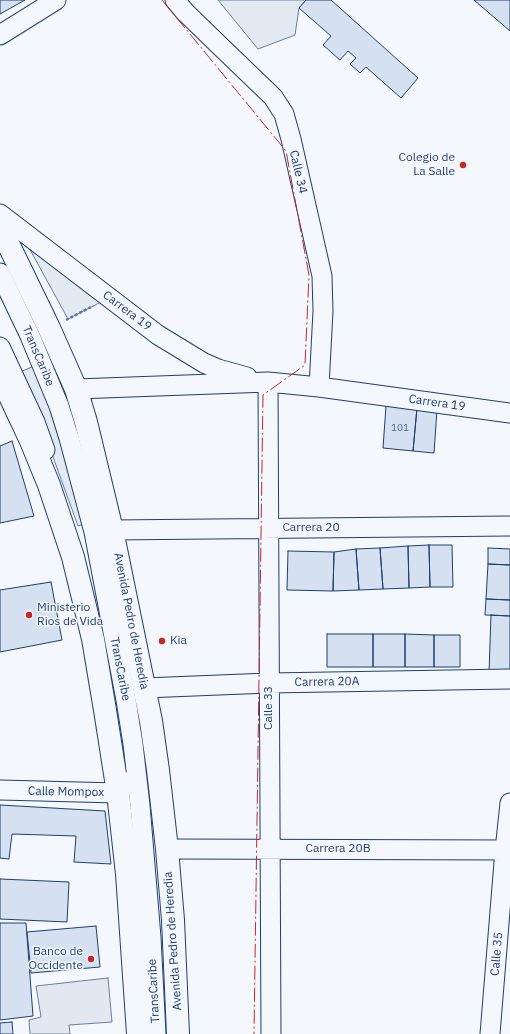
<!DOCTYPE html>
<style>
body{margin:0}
canvas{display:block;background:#f4f7fb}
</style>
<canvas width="510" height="1034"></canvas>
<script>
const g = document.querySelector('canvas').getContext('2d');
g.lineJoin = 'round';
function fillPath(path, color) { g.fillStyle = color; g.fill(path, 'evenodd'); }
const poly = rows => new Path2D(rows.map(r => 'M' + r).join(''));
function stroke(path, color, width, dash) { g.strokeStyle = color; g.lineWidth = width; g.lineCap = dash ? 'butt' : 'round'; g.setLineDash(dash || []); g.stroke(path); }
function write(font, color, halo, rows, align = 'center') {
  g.font = font + ' "IBM Plex Sans",sans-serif'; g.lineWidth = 3; g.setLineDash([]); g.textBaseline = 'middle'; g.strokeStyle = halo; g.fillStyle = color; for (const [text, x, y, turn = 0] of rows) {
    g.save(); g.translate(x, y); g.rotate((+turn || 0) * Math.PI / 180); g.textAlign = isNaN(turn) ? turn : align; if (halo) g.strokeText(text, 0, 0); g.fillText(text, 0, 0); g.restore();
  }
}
const green = poly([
 [218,0,306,0,299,8,295,35,258,49,218,0],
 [28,246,101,302,68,319,28,246],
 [37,365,56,425,84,524,78,526,22,371,37,365]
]);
fillPath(green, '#e3e9f0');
stroke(green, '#687fa3', 1);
const parking = poly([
 [108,978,112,1022,69,1025,70,1034,30,1034,29,1020,41,1017,36,986,108,978]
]);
fillPath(parking, '#e3e8f0');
stroke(parking, '#687fa3', 1);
const building = poly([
 [0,0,25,0,0,14,0,0],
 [306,0,331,0,418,78,401,98,366,67,360,73,350,64,356,58,348,51,340,60,323,45,331,36,299,8,306,0],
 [474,0,510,0,510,31,474,0],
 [386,406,417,408,413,451,383,448,386,406],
 [417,408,437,410,434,453,413,451,417,408],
 [12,441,34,516,0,523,0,446,12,441],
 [429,545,452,545,453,587,430,587,429,545],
 [429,545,430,587,409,588,408,546,429,545],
 [408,546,409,588,383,589,380,548,408,546],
 [380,548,383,589,359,590,356,549,380,548],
 [488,548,510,549,510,565,488,564,488,548],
 [356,549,359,590,333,591,334,552,356,549],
 [288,551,334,552,333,591,287,590,288,551],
 [488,564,510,565,510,600,486,599,488,564],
 [51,582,62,640,0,652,0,590,51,582],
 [486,599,510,600,510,616,485,615,486,599],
 [491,615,510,616,510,674,489,673,491,615],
 [327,634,373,634,373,667,327,667,327,634],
 [373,634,405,634,405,667,373,667,373,634],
 [405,634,434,635,434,667,405,667,405,634],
 [434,635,460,635,460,667,434,667,434,635],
 [0,805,105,811,111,864,74,862,76,836,12,834,9,859,0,858,0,805],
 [0,879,69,882,67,922,0,919,0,879],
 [0,923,26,923,33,1016,0,1020,0,923],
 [96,926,100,967,31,973,27,932,96,926],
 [12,1022,13,1034,0,1034,0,1023,12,1022]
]);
fillPath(building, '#d5e0f0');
stroke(building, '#1d3f73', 1);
const minor = poly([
 [175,0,185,12,219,45,273,97,284,114,291,139,322,276,323,311,319,387],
 [0,35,56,0],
 [0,214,158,335,204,363,218,369,247,377],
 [0,273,30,336,59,406,69,438,94,532,126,700,133,744,140,805,151,937,156,1034],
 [0,347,35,422,45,450],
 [268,382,271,1034],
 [76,389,268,382,319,387,510,413],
 [112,530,510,526],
 [144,688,269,683,510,679],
 [0,790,118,793,126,782],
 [167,849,510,850],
 [490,1034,505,850,510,803]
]);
const highway = poly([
 [0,227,49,328,76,389,86,422,112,530,151,721,158,770,167,849,173,920,178,1034],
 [0,375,31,441,49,485,73,557,93,639,105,710,118,793,127,874,138,1034]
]);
stroke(minor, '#1d3f73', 21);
stroke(highway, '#1d3f73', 24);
stroke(poly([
 [66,320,93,306]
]), '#5e769c', 2.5, [3, 2]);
stroke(minor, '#f4f7fb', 19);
stroke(highway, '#f4f7fb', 22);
stroke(poly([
 [162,0,286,151,309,275,305,365,263,395,254,1034]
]), '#c62828', 1, [14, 3, 2, 3]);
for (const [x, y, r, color] of [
 [463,165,4,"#c62828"],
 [29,615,4,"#c62828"],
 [162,641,4,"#c62828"],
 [91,959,4,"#c62828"]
]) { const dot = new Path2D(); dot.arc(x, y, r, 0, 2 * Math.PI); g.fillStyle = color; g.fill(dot); stroke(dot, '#f4f7fb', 1.5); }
write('10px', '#4b6792', null, [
 ["101",400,428]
]);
write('12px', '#1d3f73', '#f4f7fb', [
 ["Colegio de",455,158],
 ["La Salle",455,172],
 ["Ministerio",37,608,"left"],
 ["Rios de Vida",37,622,"left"],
 ["Kia",170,641,"left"],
 ["Banco de",83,952],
 ["Occidente",83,966]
], 'right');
write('12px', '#1d3f73', '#f4f7fb', [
 ["Calle 34",298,172,77],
 ["Carrera 19",127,311,37],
 ["TransCaribe",38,356,67],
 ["Carrera 19",437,403,8],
 ["Carrera 20",311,528],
 ["Avenida Pedro de Heredia",131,621,79],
 ["TransCaribe",120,669,79],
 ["Carrera 20A",327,682,-1],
 ["Calle 33",269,708,-90],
 ["Calle Mompox",66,792,1],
 ["Carrera 20B",338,849],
 ["Avenida Pedro de Heredia",173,941,-94],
 ["Calle 35",497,954,-85],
 ["TransCaribe",154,991,-93]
]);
</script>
